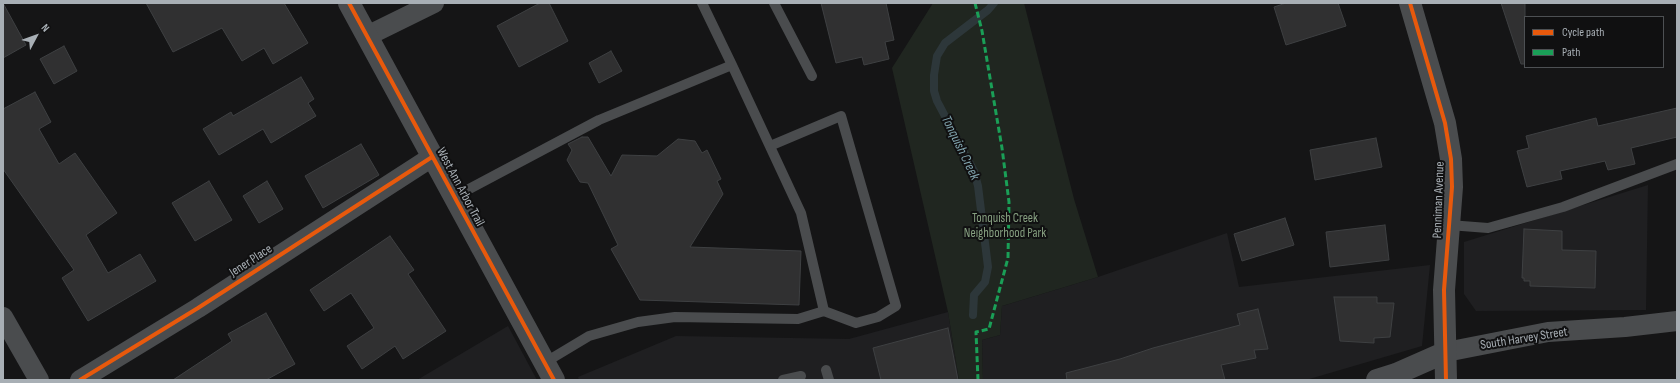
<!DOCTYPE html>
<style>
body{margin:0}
#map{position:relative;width:1680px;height:383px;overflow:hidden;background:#151516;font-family:"Sofia Sans Condensed",sans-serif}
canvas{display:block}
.frame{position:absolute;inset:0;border:4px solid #a8afb5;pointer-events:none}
.legend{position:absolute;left:1524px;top:16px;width:140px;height:52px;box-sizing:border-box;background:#101011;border:1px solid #4d5053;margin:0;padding:5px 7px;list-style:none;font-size:12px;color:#a8afb5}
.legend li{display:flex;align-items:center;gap:8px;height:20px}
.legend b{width:20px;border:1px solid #4d5053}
.north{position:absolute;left:16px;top:16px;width:40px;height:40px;-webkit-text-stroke:3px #101011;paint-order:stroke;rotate:49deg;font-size:11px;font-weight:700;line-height:16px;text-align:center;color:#a8afb5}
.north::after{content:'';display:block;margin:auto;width:14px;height:18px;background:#a8afb5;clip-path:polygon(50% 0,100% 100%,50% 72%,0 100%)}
</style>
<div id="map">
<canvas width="1680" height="383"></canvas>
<div class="frame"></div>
<ul class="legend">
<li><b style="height:5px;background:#e8590c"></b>Cycle path</li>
<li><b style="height:5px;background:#1a9f57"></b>Path</li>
</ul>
<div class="north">N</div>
</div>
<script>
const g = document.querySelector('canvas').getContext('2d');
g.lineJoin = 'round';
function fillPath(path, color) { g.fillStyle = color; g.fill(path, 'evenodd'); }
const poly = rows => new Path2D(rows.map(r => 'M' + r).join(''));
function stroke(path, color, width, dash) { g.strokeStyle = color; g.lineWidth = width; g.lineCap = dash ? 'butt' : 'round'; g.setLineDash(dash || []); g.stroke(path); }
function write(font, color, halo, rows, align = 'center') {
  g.font = font + ' "Sofia Sans Condensed",sans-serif'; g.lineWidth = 4; g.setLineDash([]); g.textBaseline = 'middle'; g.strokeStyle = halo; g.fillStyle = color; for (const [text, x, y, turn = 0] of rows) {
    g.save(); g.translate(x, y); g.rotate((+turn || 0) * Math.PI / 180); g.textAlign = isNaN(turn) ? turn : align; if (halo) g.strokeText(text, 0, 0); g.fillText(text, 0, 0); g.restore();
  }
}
fillPath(poly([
 [1648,185,1646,310,1476,311,1464,294,1464,242],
 [1227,233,1239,287,1430,265,1422,346,1306,380,983,380,982,340,1000,335,1002,306,1098,277],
 [948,312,959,380,579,380,578,377,676,336,849,339],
 [508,326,537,380,417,380]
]), '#1f1f21');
fillPath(poly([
 [933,3,1024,3,1074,199,1098,277,1002,306,1000,335,982,340,983,380,959,380,948,312,892,68]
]), '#202620');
stroke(poly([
 [973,315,974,295,985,282,988,267,978,186,974,171,937,101,934,91,934,75,937,56,945,43,988,10,994,3]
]), '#2d373a', 8);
const building = poly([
 [3,3,26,45,3,58,3,3],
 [146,3,284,3,308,43,273,64,264,48,242,61,222,28,173,52,146,3],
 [540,3,549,3,568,41,519,67,497,26,540,3],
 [821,3,886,3,894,40,885,42,889,59,864,65,862,57,836,63,821,3],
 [1286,3,1338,3,1346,26,1286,45,1274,7,1286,3],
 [1501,3,1525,3,1525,64,1521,64,1501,3],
 [64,46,77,71,54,84,40,59,64,46],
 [611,51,622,71,599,83,589,63,611,51],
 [301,77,314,99,308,103,316,116,271,143,263,129,219,155,203,129,231,112,233,116,301,77],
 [35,92,51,122,39,129,59,164,75,153,117,213,86,235,108,273,140,254,156,281,88,321,62,278,74,270,3,169,3,109,35,92],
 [1677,108,1677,137,1631,148,1635,164,1608,170,1605,161,1560,171,1562,179,1527,187,1517,151,1529,148,1526,136,1596,118,1598,126,1677,108],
 [582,137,588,137,611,176,622,155,657,156,678,139,695,141,702,153,707,150,721,179,717,181,723,194,690,247,801,251,799,305,640,300,611,249,618,245,588,183,580,182,567,160,572,150,568,144,582,137],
 [1376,138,1382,167,1315,180,1310,150,1376,138],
 [361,144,379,175,323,208,305,176,361,144],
 [209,181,232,220,195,241,172,203,209,181],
 [267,181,283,209,259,223,243,196,267,181],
 [1285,218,1294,245,1242,261,1234,234,1285,218],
 [1385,225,1389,260,1330,267,1326,232,1385,225],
 [1524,229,1562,231,1562,250,1596,251,1595,288,1530,286,1530,281,1524,281,1524,278,1522,278,1524,229],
 [390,236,414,270,408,274,446,331,403,359,395,346,362,369,347,346,374,328,351,293,324,311,310,290,390,236],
 [1334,297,1377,297,1377,303,1394,303,1390,337,1374,338,1374,343,1340,341,1334,297],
 [1258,309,1268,349,1254,350,1256,358,1221,365,1225,380,1067,380,1066,373,1120,359,1153,348,1240,325,1237,314,1258,309],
 [266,313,295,364,266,380,173,380,232,341,228,334,266,313],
 [948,328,958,380,881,380,873,348,948,328]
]);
fillPath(building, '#303031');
stroke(building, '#3e4042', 1);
stroke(poly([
 [774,3,812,76],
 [770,146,841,116,896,306,878,317,856,323,824,311],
 [454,197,599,120,732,65],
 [1449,225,1488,228,1563,207,1677,164],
 [544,363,589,336,638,322,675,317,798,319,824,311,801,213,732,65,702,3],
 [826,370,829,380],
 [783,380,801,376]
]), '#4a4c4e', 10);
stroke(poly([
 [367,36,434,3],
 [3,317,39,380],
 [1446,352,1548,332,1625,327,1677,321],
 [80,380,198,308,432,157]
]), '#4a4c4e', 20);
stroke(poly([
 [349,3,554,380],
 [1410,3,1445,123,1451,159,1452,187,1444,290,1446,380],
 [1377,380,1396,374,1446,352]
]), '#4a4c4e', 22);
stroke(poly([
 [975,3,982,31,1002,148,1009,202,1008,258,989,329,976,332,978,380]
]), '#1a9f57', 3, [6, 3]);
stroke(poly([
 [349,3,554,380],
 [1410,3,1445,123,1451,159,1452,187,1444,290,1446,380],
 [80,380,198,308,432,157]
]), '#e8590c', 4);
write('13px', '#a8afb5', '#101011', [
 ["West Ann Arbor Trail",460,187,62],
 ["Penniman Avenue",1439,200,-88],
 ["Jener Place",251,261,-33],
 ["South Harvey Street",1524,339,-9]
]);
write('13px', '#869f80', '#101011', [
 ["Tonquish Creek",1005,219],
 ["Neighborhood Park",1005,234]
]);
write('italic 14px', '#81a4ae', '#101011', [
 ["Tonquish Creek",960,148,64]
]);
</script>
